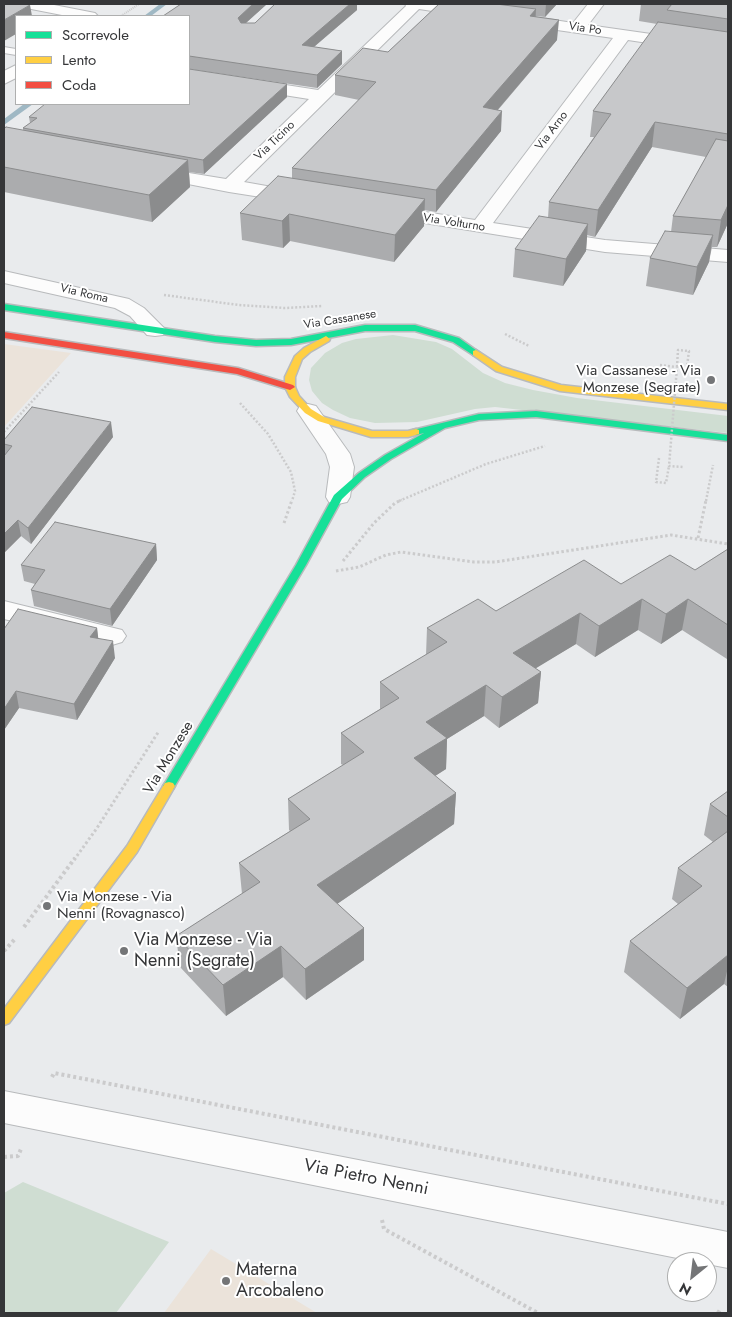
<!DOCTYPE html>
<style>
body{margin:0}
#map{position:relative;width:732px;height:1317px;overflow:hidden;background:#e9ebed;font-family:Jost,sans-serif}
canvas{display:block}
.frame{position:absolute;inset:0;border:5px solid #353638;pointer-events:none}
.legend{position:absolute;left:15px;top:15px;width:175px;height:90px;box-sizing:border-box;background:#fff;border:1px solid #aeafaf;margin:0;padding:6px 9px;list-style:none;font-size:15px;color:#353638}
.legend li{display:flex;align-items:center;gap:10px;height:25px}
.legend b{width:25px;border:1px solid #aeafaf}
.north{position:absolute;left:667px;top:1252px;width:50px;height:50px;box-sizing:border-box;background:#fff;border:1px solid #aeafaf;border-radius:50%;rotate:209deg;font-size:14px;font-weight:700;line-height:20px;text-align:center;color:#353638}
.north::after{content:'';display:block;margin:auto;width:18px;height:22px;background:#747577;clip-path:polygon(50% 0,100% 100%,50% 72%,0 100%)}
</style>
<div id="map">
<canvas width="732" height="1317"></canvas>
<div class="frame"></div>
<ul class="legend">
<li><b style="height:6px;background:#16e098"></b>Scorrevole</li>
<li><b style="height:6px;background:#ffcf43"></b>Lento</li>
<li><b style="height:6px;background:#f24e42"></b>Coda</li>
</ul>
<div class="north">N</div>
</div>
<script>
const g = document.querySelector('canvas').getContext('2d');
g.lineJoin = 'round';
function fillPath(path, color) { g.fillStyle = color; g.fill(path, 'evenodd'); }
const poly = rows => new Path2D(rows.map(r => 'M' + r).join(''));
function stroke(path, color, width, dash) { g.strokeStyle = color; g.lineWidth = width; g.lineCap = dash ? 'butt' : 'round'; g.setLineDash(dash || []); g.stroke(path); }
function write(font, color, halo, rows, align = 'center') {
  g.font = font + ' Jost,sans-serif'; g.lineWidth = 4; g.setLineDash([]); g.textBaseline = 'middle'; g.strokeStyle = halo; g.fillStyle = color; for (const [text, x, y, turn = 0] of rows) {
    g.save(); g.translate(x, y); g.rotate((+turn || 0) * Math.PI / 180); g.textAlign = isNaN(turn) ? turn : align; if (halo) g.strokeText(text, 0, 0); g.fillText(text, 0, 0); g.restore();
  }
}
fillPath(poly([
 [4,344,71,353,4,427],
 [211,1249,317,1313,164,1313]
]), '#ebe3da');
fillPath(poly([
 [393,335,436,342,452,349,483,373,505,383,533,390,577,398,728,416,728,433,495,407,475,409,417,422,375,423,350,418,333,410,322,403,312,391,309,380,311,368,325,353,342,343,356,339],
 [23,1182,169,1242,116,1313,4,1313,4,1193]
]), '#cfddd2');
fillPath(poly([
 [160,4,167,4,151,16,144,16,160,4],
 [24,104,33,104,4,125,4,119,24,104]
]), '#9fb8c4');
const lane = poly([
 [4,47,16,49,16,55,4,53,4,47]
]);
const street = poly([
 [18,4,49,4,95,13,98,16,67,16,21,7,18,4],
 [405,4,444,4,472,7,477,9,480,12,477,15,472,17,419,9,244,182,306,193,308,197,306,201,299,203,229,192,152,177,146,176,143,172,146,168,152,167,226,179,309,99,189,80,189,70,318,90,406,6,405,4],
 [588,4,604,4,588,25,728,45,728,55,628,40,493,223,605,240,728,250,728,262,605,252,381,216,378,212,381,208,388,206,475,220,613,38,522,25,517,23,514,20,517,17,522,15,573,23,588,4],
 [16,65,16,78,4,84,4,71,16,65],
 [4,271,129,299,144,308,166,330,163,335,155,336,147,335,130,316,115,308,4,283,4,271],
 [308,404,316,406,350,454,354,467,350,497,347,502,338,504,329,502,326,497,330,467,326,454,297,411,300,406,308,404],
 [4,601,122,630,126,636,122,642,112,645,4,619,4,601],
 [4,1091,728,1232,728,1268,707,1264,707,1262,697,1262,4,1123,4,1091]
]);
const fast = poly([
 [4,304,215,336,256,340,291,339,365,325,415,325,459,338,480,353,476,356,473,355,453,342,415,331,365,331,291,345,256,346,215,342,4,310,4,304],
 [536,411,728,435,728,441,536,417,479,420,445,428,391,459,365,477,342,499,306,565,173,789,165,789,163,786,165,783,296,565,334,495,359,473,385,455,424,433,416,435,413,434,413,430,479,414,536,411]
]);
const slow = poly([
 [326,336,330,339,329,341,310,352,302,359,295,377,295,387,299,396,311,409,324,417,372,431,408,431,416,429,419,430,419,434,408,437,371,437,318,421,305,413,290,397,285,387,285,377,295,356,304,348,326,336],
 [476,350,502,367,561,385,728,404,728,410,560,391,496,371,473,355,473,351,476,350],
 [169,782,173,783,175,786,137,852,9,1023,4,1025,4,1009,127,846,165,783,169,782]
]);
const jam = poly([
 [4,332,238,368,293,385,295,387,290,390,237,374,4,338,4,332]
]);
stroke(lane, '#b8babc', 2);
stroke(street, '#b8babc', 2);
stroke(fast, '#b8babc', 3);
stroke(slow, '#b8babc', 3);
stroke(jam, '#b8babc', 3);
stroke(poly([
 [121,16,139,4]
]), '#cbcbcc', 2, [1, 1]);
stroke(poly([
 [164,295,239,305,285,308,322,306],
 [505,334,529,346],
 [677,367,678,350,689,351,686,374],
 [240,403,268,434,291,472,295,491,292,501],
 [4,432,59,372],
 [659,458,656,482,666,483,669,466],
 [399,501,486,464,545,446],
 [706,501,713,465]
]), '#cbcbcc', 2.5, [2, 2]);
stroke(poly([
 [284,523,292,500],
 [698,538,706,500],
 [343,561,374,523,395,503,402,500],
 [336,571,359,567,386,555,401,552,474,562,495,562,671,535,728,544],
 [74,860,97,828,159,731]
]), '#cbcbcc', 3, [2.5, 2.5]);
stroke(poly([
 [24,927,75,858],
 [4,951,16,938],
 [52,1077,54,1073,728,1204],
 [4,1157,18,1156,21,1149],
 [382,1220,384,1229,538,1313],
 [718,1313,721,1308]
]), '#cbcbcc', 4, [3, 3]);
fillPath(lane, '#fcfcfc');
fillPath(street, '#fcfcfc');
fillPath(fast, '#16e098');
fillPath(slow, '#ffcf43');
fillPath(jam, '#f24e42');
stroke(poly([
 [660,365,677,367,669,466,683,467]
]), '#cbcbcc', 2.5, [2, 2]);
fillPath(poly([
 [267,4,246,23,255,23,275,4,357,4,357,10,314,47,342,51,342,64,317,88,189,69,189,16],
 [439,4,557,4,545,17,536,16,536,17,557,40,498,110,501,131,436,212,424,210,424,226,394,262,290,241,283,248,242,240,240,213,292,178,292,168,359,100,335,95,335,75,388,52],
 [641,4,728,4,728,223,717,247,712,247,709,262,693,295,646,286,650,258,671,232,673,216,706,157,652,147,595,237,587,235,586,251,563,286,513,277,515,249,548,218,549,202,594,137,590,137,593,111,657,24,639,21],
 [287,97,204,174,189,172,190,187,152,222,4,192,4,129,23,130,23,128,30,123,29,117],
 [113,437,31,544,21,536,4,553,4,440],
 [156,544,157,560,112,626,34,606,31,590,35,584,24,581,21,565],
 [728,549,728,658,727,659,682,630,661,644,638,630,595,657,576,644,535,668,541,672,538,703,499,728,484,716,447,739,446,769,435,776,456,793,454,824,337,904,364,928,364,960,306,1000,283,977,226,1016,180,967,176,936,242,894,239,863,290,831,289,830,288,799,343,765,341,764,341,733,380,709,380,682,426,655,427,628,496,611,621,584,695,570],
 [97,628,98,639,115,658,77,720,19,708,4,730,4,629],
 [728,791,728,987,724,984,680,1019,624,972,630,941,678,904,672,899,678,868,713,842,704,835,710,804]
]), '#abacae');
fillPath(poly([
 [253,4,267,4,238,30,238,18],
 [350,4,357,4,357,10,302,57,302,45],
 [546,4,557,4,545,17],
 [30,5,32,16,16,16,16,34,4,41,4,20],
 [536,9,535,29,530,16],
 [559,20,557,40,482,128,483,107],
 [342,51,342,64,317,88,317,75],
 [287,84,287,97,204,174,203,160],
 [502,111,501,131,436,212,436,190],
 [655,122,652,147,595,237,598,210],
 [188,160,190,187,152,222,149,195],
 [425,199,424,226,394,262,395,235],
 [728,205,728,223,717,247,721,220],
 [289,214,290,241,283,248,282,221],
 [588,224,586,251,563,286,566,259],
 [713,235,709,262,693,295,697,267],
 [111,422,113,437,31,544,28,528],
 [18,520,21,536,4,553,4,534],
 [156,544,157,560,112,626,110,609],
 [642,599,638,630,595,657,599,626],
 [688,599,682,630,661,644,666,614],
 [580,613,576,644,510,684,513,653],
 [97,628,99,644,90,637],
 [113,641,115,658,77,720,74,704],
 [541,672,538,703,499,728,502,697],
 [486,685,484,716,447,739,446,769,413,790,414,758,426,722],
 [16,691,19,708,4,730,4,709],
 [456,793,454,824,318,917,317,885],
 [364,928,364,960,306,1000,305,969],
 [281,946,283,977,226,1016,223,985],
 [728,955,728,967,724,984,680,1019,687,988]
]), '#8b8c8d');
const building = poly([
 [4,4,24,4,30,5,4,20,4,4],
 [181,4,253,4,238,18,241,23,255,23,275,4,350,4,302,45,342,51,317,75,189,56,189,16,163,16,181,4],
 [439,4,496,4,536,9,530,16,559,20,483,107,502,111,436,190,292,168,376,82,335,75,363,48,388,52,439,4],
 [672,4,728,4,728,19,667,10,672,4],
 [658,22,728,32,728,134,655,122,598,210,549,202,611,114,593,111,658,22],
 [189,69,287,84,203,160,23,128,37,118,29,117,45,104,189,104,189,69],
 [6,127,188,160,149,195,4,167,4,129,6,127],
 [716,139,728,141,728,205,721,220,673,216,716,139],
 [278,176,425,199,395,235,289,214,282,221,240,213,278,176],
 [539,216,588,224,566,259,515,249,539,216],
 [665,231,713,235,697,267,650,258,665,231],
 [32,407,111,422,28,528,18,520,4,534,4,456,12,446,4,444,4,440,32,407],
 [55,522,156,544,110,609,31,590,45,570,21,565,55,522],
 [728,549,728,625,688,599,666,614,642,599,599,626,580,613,513,653,541,672,502,697,486,685,426,722,447,738,414,758,456,793,317,885,364,928,305,969,281,946,223,985,176,936,260,882,239,863,310,819,288,799,364,752,341,733,399,698,380,682,447,642,427,628,478,599,496,611,584,560,621,584,670,555,695,570,728,549],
 [18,609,97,628,90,637,113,641,74,704,16,691,4,709,4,629,18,609],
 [728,791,728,817,710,804,728,791],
 [728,831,728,955,687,988,630,941,702,886,678,868,728,831]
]);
fillPath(building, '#c7c8ca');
stroke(building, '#8b8c8d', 1);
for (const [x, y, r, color] of [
 [711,380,5,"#747577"],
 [47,906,5,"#747577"],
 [124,951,5,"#747577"],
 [226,1281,5,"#747577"]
]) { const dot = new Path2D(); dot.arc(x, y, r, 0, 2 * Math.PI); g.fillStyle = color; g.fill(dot); stroke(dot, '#fff', 2); }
write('12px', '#353638', '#fff', [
 ["Via Po",585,29,8],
 ["Via Arno",552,131,-53],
 ["Via Ticino",275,141,-44],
 ["Via Volturno",454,223,9],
 ["Via Roma",84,294,13],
 ["Via Cassanese",340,320,-9]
]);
write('15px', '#353638', '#fff', [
 ["Via Cassanese - Via",701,371],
 ["Monzese (Segrate)",701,388],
 ["Via Monzese - Via",57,897,"left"],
 ["Nenni (Rovagnasco)",57,914,"left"]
], 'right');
write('15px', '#353638', '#fff', [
 ["Via Monzese",169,758,-59]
]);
write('18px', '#353638', '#fff', [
 ["Via Monzese - Via",134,941],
 ["Nenni (Segrate)",134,962],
 ["Materna",236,1271],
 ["Arcobaleno",236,1292]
], 'left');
write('18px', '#353638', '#fff', [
 ["Via Pietro Nenni",366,1178,11]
]);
</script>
